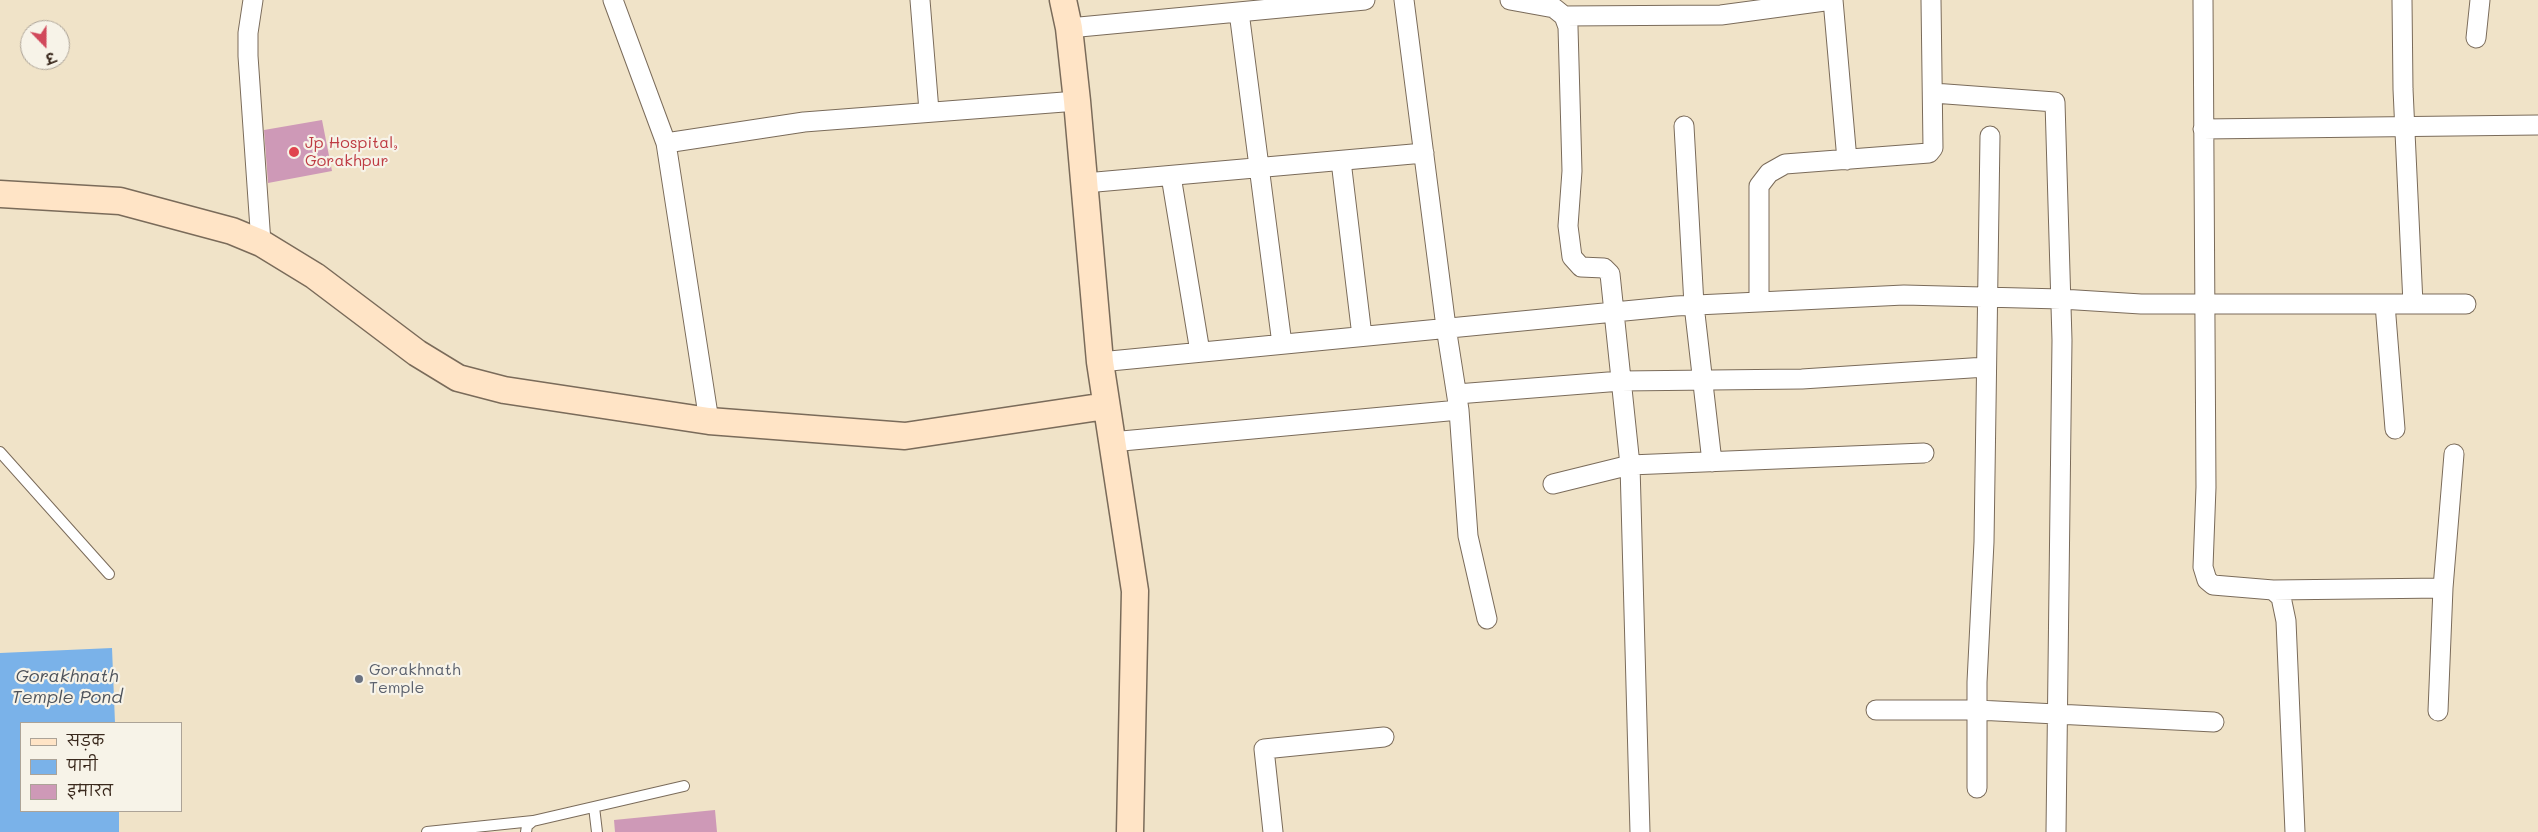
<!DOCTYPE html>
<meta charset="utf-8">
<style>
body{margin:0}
#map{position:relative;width:2538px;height:832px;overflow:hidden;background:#f0e3c8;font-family:Mali,"Playpen Sans Deva",sans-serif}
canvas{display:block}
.legend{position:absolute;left:20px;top:722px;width:162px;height:90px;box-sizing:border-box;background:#f7f3e8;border:1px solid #aca397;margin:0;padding:6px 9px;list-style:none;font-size:15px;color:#3b2a1e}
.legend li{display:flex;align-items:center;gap:10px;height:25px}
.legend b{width:25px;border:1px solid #aca397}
.north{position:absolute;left:20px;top:20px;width:50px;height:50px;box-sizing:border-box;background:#f7f3e8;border:1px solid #aca397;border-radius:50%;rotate:158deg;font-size:14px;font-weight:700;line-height:20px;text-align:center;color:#3b2a1e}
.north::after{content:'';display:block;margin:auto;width:18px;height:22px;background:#d1495b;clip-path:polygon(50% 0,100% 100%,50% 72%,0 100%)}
</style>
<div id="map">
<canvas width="2538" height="832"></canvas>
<ul class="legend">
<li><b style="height:6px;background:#ffe4c6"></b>सड़क</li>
<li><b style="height:14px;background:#7ab2e9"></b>पानी</li>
<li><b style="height:14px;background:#ce99b7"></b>इमारत</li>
</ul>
<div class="north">उ</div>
</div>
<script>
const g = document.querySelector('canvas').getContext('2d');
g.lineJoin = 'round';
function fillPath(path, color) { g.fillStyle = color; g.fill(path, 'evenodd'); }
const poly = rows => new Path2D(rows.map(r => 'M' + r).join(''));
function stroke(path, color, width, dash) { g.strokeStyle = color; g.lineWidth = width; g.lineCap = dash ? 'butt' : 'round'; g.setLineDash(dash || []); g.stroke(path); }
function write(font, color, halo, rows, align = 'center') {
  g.font = font + ' Mali,sans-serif'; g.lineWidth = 4.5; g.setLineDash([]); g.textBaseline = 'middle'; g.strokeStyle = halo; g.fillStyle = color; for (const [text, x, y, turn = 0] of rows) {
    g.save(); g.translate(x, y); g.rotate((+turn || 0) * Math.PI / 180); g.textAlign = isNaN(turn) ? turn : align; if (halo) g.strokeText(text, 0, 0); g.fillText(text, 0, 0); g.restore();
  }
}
fillPath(poly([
 [112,648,115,723,21,723,21,811,119,811,119,832,0,832,0,653]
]), '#7ab2e9');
fillPath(poly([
 [322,120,332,171,268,183,264,130],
 [715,810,717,832,615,832,614,820]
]), '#ce99b7');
const lane = poly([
 [0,452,109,574],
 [594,807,597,832],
 [427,832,533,821],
 [526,832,527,826,533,821,684,786]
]);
const street = poly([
 [253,0,248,33,248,56,261,243],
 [613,0,666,143,709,421],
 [920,0,929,111],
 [1404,0,1446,327,1459,410,1468,536,1487,619],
 [1510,0,1554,8,1564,16,1568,27,1572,171,1568,226,1572,257,1581,267,1604,268,1610,274,1630,465,1640,832],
 [1833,0,1847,160],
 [2203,0,2206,487,2203,567,2207,580,2213,585,2273,590,2281,597,2286,621,2295,832],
 [2402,0,2403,89,2413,304],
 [1239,12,1282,344],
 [1564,16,1721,15,1832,0],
 [1069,28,1365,0],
 [2476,38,2480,0],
 [1933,93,2055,102,2062,340,2056,832],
 [1684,126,1694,305,1712,462],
 [2203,129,2538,125],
 [666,143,804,122,1077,101],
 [1341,161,1362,336],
 [1171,176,1200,352],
 [1085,183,1424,153],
 [1759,302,1759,186,1769,173,1785,164,1929,153,1933,148,1931,0],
 [2385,304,2395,429],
 [1100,362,1676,306,1904,295,2061,299,2141,304,2466,304],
 [1457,394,1621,381,1802,379,1986,367],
 [1111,442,1459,410],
 [1553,484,1630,465,1924,453],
 [2443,588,2454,454],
 [2273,590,2443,588,2438,711],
 [1876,710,1977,710,2214,722],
 [1977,788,1977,682,1984,542,1990,136],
 [1273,832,1264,749,1384,737]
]);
const secondary = poly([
 [1063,0,1069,28,1077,101,1100,362,1135,591,1130,832],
 [0,194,120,201,232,231,261,243,315,276,417,353,458,378,504,390,709,421,905,436,1106,406]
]);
stroke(lane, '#7a6b5a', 12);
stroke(street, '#7a6b5a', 21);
stroke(secondary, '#7a6b5a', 29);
stroke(lane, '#fff', 10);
stroke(street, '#fff', 19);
stroke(secondary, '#ffe4c6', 26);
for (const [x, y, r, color] of [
 [294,152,6,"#e0444e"],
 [359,679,5,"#6b7280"]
]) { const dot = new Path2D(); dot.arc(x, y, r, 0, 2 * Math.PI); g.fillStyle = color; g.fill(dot); stroke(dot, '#f7f3e8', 2); }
write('16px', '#be3a42', '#f7f3e8', [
 ["Jp Hospital,",305,143],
 ["Gorakhpur",305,161]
], 'left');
write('16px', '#5b616d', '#f7f3e8', [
 ["Gorakhnath",369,670],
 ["Temple",369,688]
], 'left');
write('italic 18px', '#4e535b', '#f7f3e8', [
 ["Gorakhnath",67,676],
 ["Temple Pond",67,697]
]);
</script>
